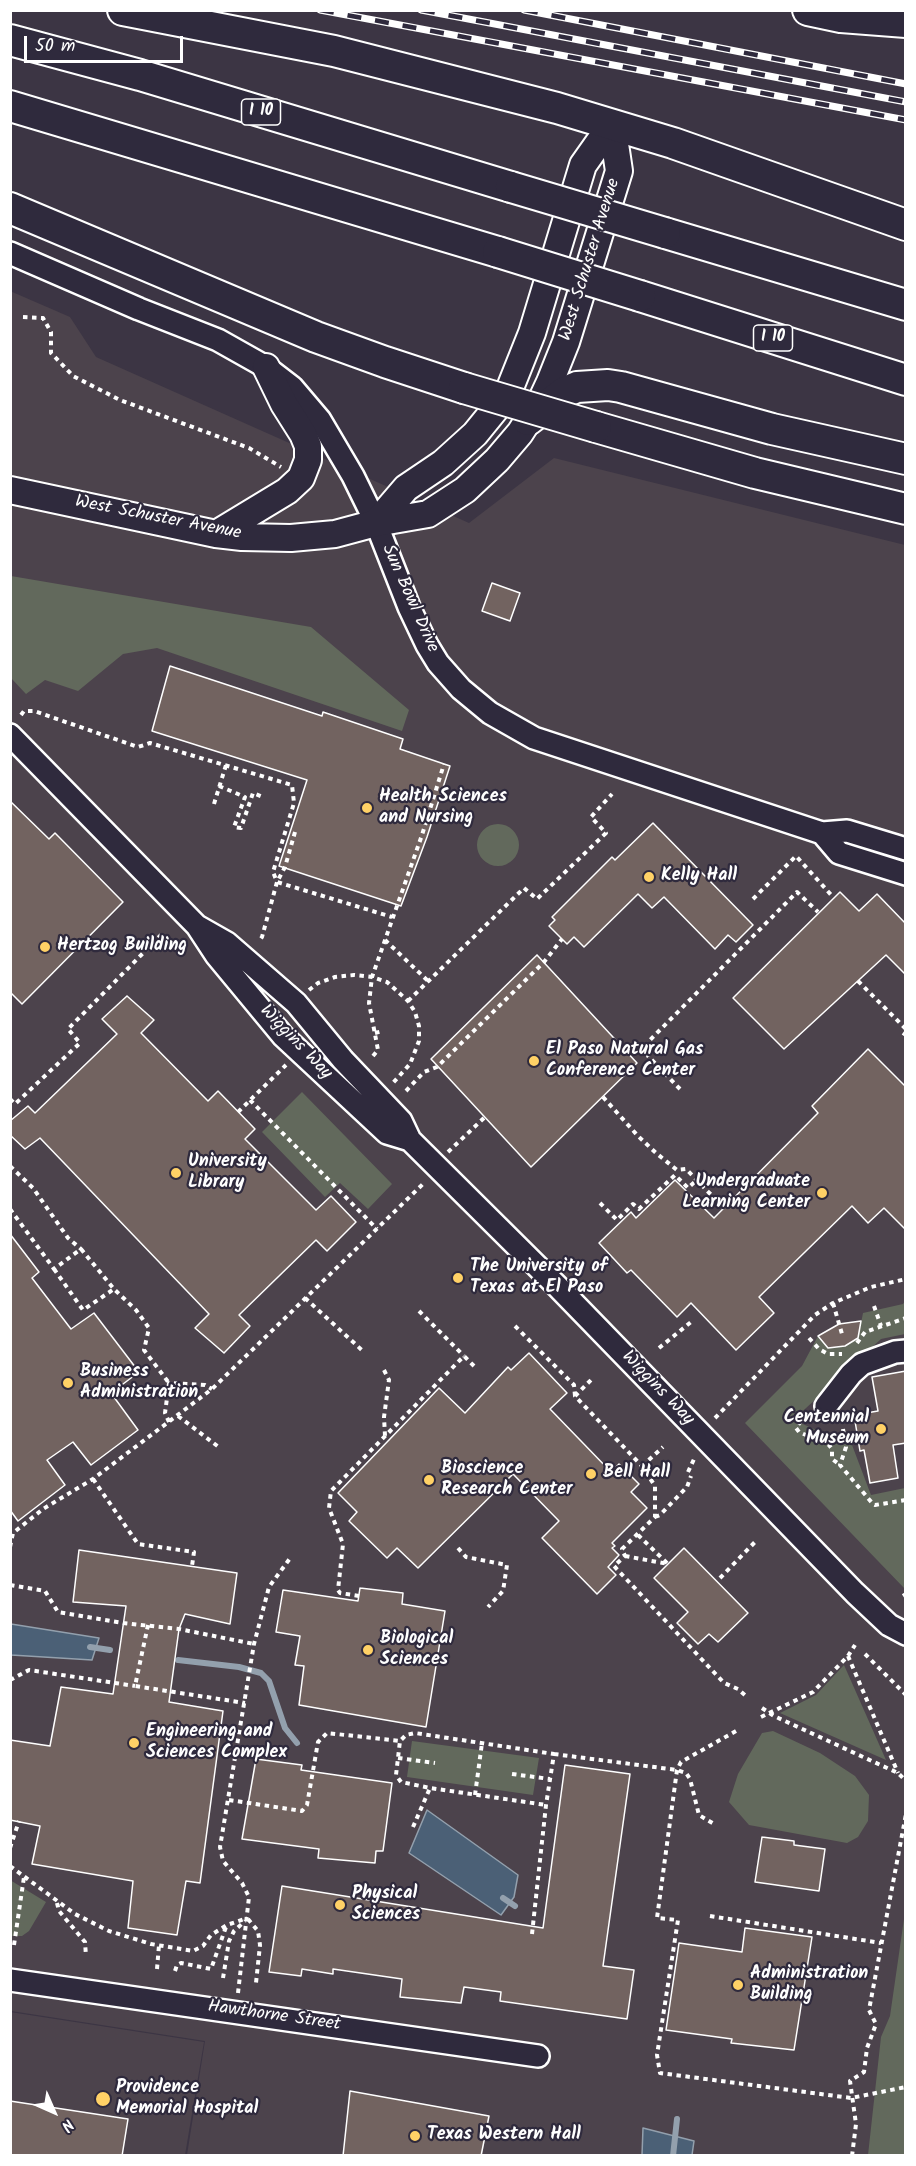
<!DOCTYPE html>
<style>
body{margin:0}
#map{position:relative;width:916px;height:2166px;overflow:hidden;background:#3c3544;font-family:Kalam,sans-serif}
canvas{display:block}
.frame{position:absolute;inset:0;border:12px solid #fff;pointer-events:none}
.north{position:absolute;left:24px;top:2082px;width:60px;height:60px;-webkit-text-stroke:4px #2f2a3d;paint-order:stroke;rotate:135deg;font-size:16px;font-weight:700;line-height:24px;text-align:center;color:#fff}
.north::after{content:'';display:block;margin:auto;width:21px;height:27px;background:#fff;clip-path:polygon(50% 0,100% 100%,50% 72%,0 100%)}
.scale{position:absolute;left:24px;top:36px;width:159px;height:27px;box-sizing:border-box;border:3px solid #fff;border-top:0;padding-left:8px;font-size:18px;line-height:21px;white-space:nowrap;color:#fff;-webkit-text-stroke:4px #2f2a3d;paint-order:stroke}
</style>
<div id="map">
<canvas width="916" height="2166"></canvas>
<div class="frame"></div>
<div class="north">N</div>
<div class="scale">50 m</div>
</div>
<script>
const g = document.querySelector('canvas').getContext('2d');
g.lineJoin = 'round';
function fillPath(path, color) { g.fillStyle = color; g.fill(path, 'evenodd'); }
const poly = rows => new Path2D(rows.map(r => 'M' + r).join(''));
function stroke(path, color, width, dash) { g.strokeStyle = color; g.lineWidth = width; g.lineCap = dash ? 'butt' : 'round'; g.setLineDash(dash || []); g.stroke(path); }
function write(font, color, halo, rows, align = 'center') {
  g.font = font + ' Kalam,sans-serif'; g.lineWidth = 4.5; g.setLineDash([]); g.textBaseline = 'middle'; g.strokeStyle = halo; g.fillStyle = color; for (const [text, x, y, turn = 0] of rows) {
    g.save(); g.translate(x, y); g.rotate((+turn || 0) * Math.PI / 180); g.textAlign = isNaN(turn) ? turn : align; if (halo) g.strokeText(text, 0, 0); g.fillText(text, 0, 0); g.restore();
  }
}
fillPath(poly([
 [10,291,70,317,96,357,469,523,554,458,905,545,905,2155,187,2155,205,2041,11,2011],
 [10,2012,204,2042,185,2155,11,2155]
]), '#4c434c');
fillPath(poly([
 [11,576,311,627,409,710,402,731,157,648,123,654,78,691,45,680,26,694,11,678],
 '477 845a21 21 0 1 1 42 0a21 21 0 1 1-42 0Z',
 [302,1092,392,1184,368,1209,340,1183,325,1197,262,1132],
 [905,1301,905,1334,881,1339,793,1420,852,1445,871,1495,905,1488,905,1589,745,1423,802,1366,818,1336,828,1348,845,1346,858,1338,863,1313,903,1304],
 [844,1665,886,1760,780,1713,816,1695],
 [773,1731,820,1753,855,1776,869,1795,868,1821,858,1837,847,1843,749,1825,729,1802,738,1774,762,1733],
 [412,1741,539,1758,533,1795,407,1777],
 [10,1880,46,1902,29,1931,22,1936,11,1936],
 [905,1912,905,2155,868,2155,881,2037,890,2016]
]), '#62695c');
const water = poly([
 [10,1624,11,1624,99,1638,92,1660,11,1655,10,1624],
 [427,1810,518,1875,514,1897,501,1915,409,1853,427,1810],
 [643,2128,694,2141,692,2155,642,2155,643,2128]
]);
fillPath(water, '#4b6076');
stroke(water, '#93a0ad', 1.5);
stroke(poly([
 [90,1647,110,1650],
 [178,1660,239,1667,261,1673,269,1681,285,1728,297,1743],
 [503,1898,515,1906],
 [673,2156,677,2119]
]), '#93a0ad', 6);
const building = poly([
 [492,583,520,593,510,621,482,611,492,583],
 [170,666,322,716,323,712,403,739,400,749,450,766,427,837,401,906,279,866,307,780,152,731,170,666],
 [10,801,49,839,55,833,123,902,22,1004,10,992,10,801],
 [653,823,753,925,736,942,728,935,715,949,664,897,652,908,638,894,584,947,574,937,567,944,549,926,555,920,552,917,612,857,615,860,653,823],
 [840,892,859,911,877,894,906,924,906,975,886,955,784,1049,733,998,840,892],
 [537,955,637,1063,531,1167,431,1059,537,955],
 [127,996,154,1020,141,1033,208,1101,218,1091,255,1129,245,1139,316,1210,331,1196,356,1222,327,1251,316,1240,239,1315,250,1326,224,1353,195,1328,209,1314,40,1138,25,1149,10,1135,10,1121,28,1106,35,1113,117,1034,102,1019,127,996],
 [868,1049,906,1087,906,1230,884,1208,868,1223,852,1206,759,1297,774,1313,736,1350,691,1303,677,1317,631,1270,627,1273,599,1243,631,1212,636,1218,675,1180,714,1218,818,1113,812,1106,868,1049],
 [10,1234,39,1272,32,1278,71,1329,94,1313,139,1372,111,1393,138,1430,91,1465,73,1442,47,1460,65,1485,18,1521,10,1510,10,1234],
 [861,1321,858,1338,845,1346,828,1348,818,1336,839,1324,861,1321],
 [529,1353,567,1393,550,1409,611,1472,619,1464,639,1484,631,1492,647,1508,612,1543,615,1546,612,1548,619,1555,608,1567,616,1575,597,1594,542,1538,559,1521,513,1474,418,1568,397,1548,387,1558,349,1521,357,1512,338,1493,439,1388,465,1413,508,1367,511,1370,529,1353],
 [906,1371,906,1443,893,1445,898,1478,870,1483,864,1450,860,1451,854,1415,878,1411,872,1377,906,1371],
 [684,1548,748,1613,718,1642,709,1634,698,1644,677,1623,688,1612,654,1578,684,1548],
 [79,1550,237,1573,230,1624,185,1614,179,1629,169,1702,223,1711,200,1883,186,1881,177,1935,128,1928,133,1881,32,1864,40,1826,10,1820,10,1740,50,1746,61,1687,113,1694,126,1606,73,1602,79,1550],
 [360,1588,403,1593,402,1604,445,1611,426,1727,299,1705,304,1666,295,1665,300,1636,276,1632,283,1590,358,1601,360,1588],
 [256,1759,302,1765,301,1770,392,1783,383,1851,376,1851,375,1863,318,1858,319,1849,242,1839,256,1759],
 [565,1765,630,1774,603,1966,634,1970,627,2019,500,2001,501,1992,464,1987,461,2003,400,1997,402,1979,333,1969,333,1974,302,1969,301,1976,269,1972,282,1886,543,1928,565,1765],
 [762,1837,794,1841,794,1845,825,1849,819,1891,755,1882,762,1837],
 [745,1928,812,1937,794,2050,731,2043,732,2039,666,2030,679,1943,742,1952,745,1928],
 [350,2091,489,2116,481,2156,343,2156,350,2091],
 [10,2101,128,2119,122,2156,10,2156,10,2101]
]);
fillPath(building, '#726360');
stroke(building, '#fff', 1.5);
const minor = poly([
 [10,253,139,309,218,340,266,367,292,387,320,420,353,476,376,523,409,607,427,645,438,663,461,689,490,713,534,738,822,833,839,853,906,874],
 [10,735,197,926,216,955,283,1036,387,1133,410,1140],
 [822,833,847,831,906,849],
 [197,926,227,943,296,1003,343,1060,401,1121,410,1140,557,1286,855,1593,889,1625,906,1634],
 [826,1406,851,1374,862,1364,895,1352,906,1351],
 [10,1980,538,2056]
]);
const major = poly([
 [10,490,216,534,242,537,291,538,335,534,376,523,428,514,465,490,497,460,520,433,543,397,550,382,566,342,619,171,612,124],
 [376,523,406,488,443,463,475,434,497,407,510,388,532,333,583,165,612,124],
 [216,534,287,491,301,478,308,460,308,446,303,434,284,404,266,367]
]);
const highway = poly([
 [123,10,334,51,557,108,673,143,906,225],
 [808,10,841,17,906,22],
 [10,40,140,75,511,187],
 [10,106,498,252],
 [10,208,316,337,385,362,464,388],
 [665,233,906,305],
 [640,296,906,380],
 [528,420,565,392,577,387,608,385,621,387,772,429,906,459],
 [596,427,755,473,906,509]
]);
stroke(minor, '#fff', 26);
stroke(major, '#fff', 30);
stroke(highway, '#fff', 34);
stroke(poly([
 [23,317,43,318,51,332,51,353,73,376,120,400,249,448,281,467],
 [21,715,24,711,34,711,138,747,150,743,292,785,294,803,273,872,277,882,262,937,259,941],
 [219,786,245,797,234,827,241,828,253,793,263,797],
 [214,804,226,765],
 [295,832,285,867,277,882,392,917],
 [753,899,796,856,833,897],
 [385,940,428,981],
 [858,981,906,1029],
 [309,990,318,983,335,977,354,975,372,977,387,982,408,1001,415,1012,419,1026,419,1041,410,1064,392,1084],
 [408,1001,524,888,537,899,606,833,591,817,612,794],
 [906,1032,903,1036,906,1038],
 [375,1033,383,1031],
 [373,1056,378,1050,369,1003,372,977,422,835,444,764],
 [680,1089,648,1056,649,1041,797,892,818,912],
 [406,1091,424,1072,437,1067,544,962,562,939],
 [603,1097,638,1136,656,1153,677,1170,686,1169,724,1208],
 [10,1099,15,1104,80,1043,68,1029,161,935],
 [250,1100,377,1229],
 [238,1112,286,1065],
 [448,1152,485,1117],
 [10,1166,33,1188,68,1238,81,1249],
 [600,1203,617,1220,633,1204,639,1209,675,1175,688,1188,697,1180],
 [10,1209,54,1269,81,1249,114,1289,136,1310,149,1328,144,1350,169,1383],
 [54,1269,83,1310,114,1289],
 [305,1298,364,1352],
 [833,1303,842,1334],
 [874,1306,881,1326],
 [419,1311,464,1356],
 [515,1326,574,1385,575,1396,642,1466,655,1486,655,1517,622,1549,625,1556,614,1566,724,1683,738,1689,746,1696],
 [809,1338,819,1349,828,1354,842,1354],
 [857,1343,865,1332,906,1318],
 [659,1348,691,1322],
 [384,1370,389,1380,384,1417,385,1436],
 [575,1396,594,1377],
 [178,1416,220,1448],
 [715,1418,815,1315,833,1303,871,1287,906,1279],
 [801,1421,796,1428,799,1432,829,1445,832,1449,832,1459,840,1465],
 [169,1422,165,1413,169,1383,205,1385,212,1389],
 [843,1429,846,1447,840,1465,873,1504,875,1505,906,1500],
 [642,1466,663,1447],
 [688,1472,695,1457],
 [93,1479,138,1544,194,1552,192,1566],
 [655,1517,660,1515,687,1487,691,1476],
 [10,1547,13,1533,43,1509,93,1479,212,1389,425,1182],
 [458,1548,466,1557,507,1565,503,1591,488,1607],
 [625,1556,668,1564,637,1534],
 [720,1578,755,1542],
 [10,1585,45,1591,58,1612,123,1623,179,1629,254,1644],
 [359,1596,340,1593,338,1590,343,1544,329,1508,331,1491,464,1356,475,1367],
 [903,1596,906,1594],
 [148,1625,135,1686,245,1703],
 [865,1654,906,1695],
 [848,1656,898,1773],
 [10,1680,29,1670,135,1686],
 [762,1708,774,1716,898,1773,906,1781],
 [761,1717,813,1692,848,1656,855,1645],
 [736,1731,681,1762,677,1770,657,1918,678,1920,657,2055,660,2073,851,2098,906,2087],
 [554,1754,677,1770,686,1773,690,1779,699,1815,714,1824],
 [398,1758,435,1763],
 [512,1774,550,1779],
 [475,1795,482,1743],
 [229,1800,302,1811,307,1805,318,1742,327,1733,400,1741],
 [413,1827,430,1788],
 [10,1848,19,1821],
 [10,1866,75,1914,109,1931,151,1944,193,1951,203,1946,211,1935,227,1925,247,1918],
 [57,1903,59,1911,85,1942,86,1956],
 [710,1916,881,1943],
 [248,1919,258,1931,260,1945,256,1983],
 [532,1934,546,1805,554,1754,415,1733,406,1735,400,1741,396,1775,401,1782,430,1788,546,1805],
 [14,1945,24,1877],
 [157,1969,159,1945],
 [175,1971,177,1965,181,1963,211,1969,226,1927],
 [223,1978,229,1941,234,1931,245,1921],
 [238,1993,249,1897,242,1883,223,1861,220,1847,254,1644,269,1587,291,1557],
 [852,2156,856,2124,850,2081,864,2072,867,2048,876,2024,869,2010,906,1814]
]), '#fff', 4, [4.5, 4.5]);
stroke(minor, '#2f2a3d', 21);
stroke(major, '#2f2a3d', 26);
stroke(highway, '#2f2a3d', 30);
const rail = poly([
 [320,10,906,120],
 [421,10,906,102],
 [524,10,906,84]
]);
stroke(rail, '#fff', 7);
stroke(rail, '#2f2a3d', 4.5, [14]);
const highwayBridge = poly([
 [511,187,665,233],
 [498,252,640,296],
 [464,388,596,427]
]);
stroke(highwayBridge, '#fff', 34, []);
stroke(highwayBridge, '#2f2a3d', 30);
for (const [x, y, r, color] of [
 [367,808,6,"#ffd166"],
 [649,877,6,"#ffd166"],
 [45,947,6,"#ffd166"],
 [534,1061,6,"#ffd166"],
 [176,1173,6,"#ffd166"],
 [822,1193,6,"#ffd166"],
 [458,1278,6,"#ffd166"],
 [68,1383,6,"#ffd166"],
 [881,1429,6,"#ffd166"],
 [591,1474,6,"#ffd166"],
 [429,1480,6,"#ffd166"],
 [368,1650,6,"#ffd166"],
 [134,1743,6,"#ffd166"],
 [340,1905,6,"#ffd166"],
 [738,1985,6,"#ffd166"],
 [103,2099,8,"#ffd166"],
 [415,2136,6,"#ffd166"]
]) { const dot = new Path2D(); dot.arc(x, y, r, 0, 2 * Math.PI); g.fillStyle = color; g.fill(dot); stroke(dot, '#2f2a3d', 2); }
for (const [x, y, w] of [
 [261,112,39],
 [773,338,39]
]) { const box = new Path2D(); box.roundRect(x - w / 2, y - 13, w, 26, 4.5); g.fillStyle = '#2f2a3d'; g.fill(box); stroke(box, '#fff', 1.5); }
write('bold 16px', '#fff', null, [
 ["I 10",261,112],
 ["I 10",773,338]
]);
write('18px', '#fff', '#2f2a3d', [
 ["West Schuster Avenue",591,260,-73],
 ["West Schuster Avenue",158,519,11],
 ["Sun Bowl Drive",409,599,66],
 ["Wiggins Way",295,1043,46],
 ["Wiggins Way",657,1389,46],
 ["Hawthorne Street",274,2017,8]
]);
write('bold 18px', '#fff', '#2f2a3d', [
 ["Health Sciences",379,798],
 ["and Nursing",379,819],
 ["Kelly Hall",661,877],
 ["Hertzog Building",57,947],
 ["El Paso Natural Gas",546,1051],
 ["Conference Center",546,1072],
 ["University",188,1163],
 ["Library",188,1184],
 ["Undergraduate",810,1183,"right"],
 ["Learning Center",810,1204,"right"],
 ["The University of",470,1268],
 ["Texas at El Paso",470,1289],
 ["Business",80,1373],
 ["Administration",80,1394],
 ["Centennial",869,1419,"right"],
 ["Museum",869,1440,"right"],
 ["Bioscience",441,1470],
 ["Research Center",441,1491],
 ["Bell Hall",603,1474],
 ["Biological",380,1640],
 ["Sciences",380,1661],
 ["Engineering and",146,1733],
 ["Sciences Complex",146,1754],
 ["Physical",352,1895],
 ["Sciences",352,1916],
 ["Administration",750,1975],
 ["Building",750,1996],
 ["Providence",116,2089],
 ["Memorial Hospital",116,2110],
 ["Texas Western Hall",427,2136]
], 'left');
</script>
